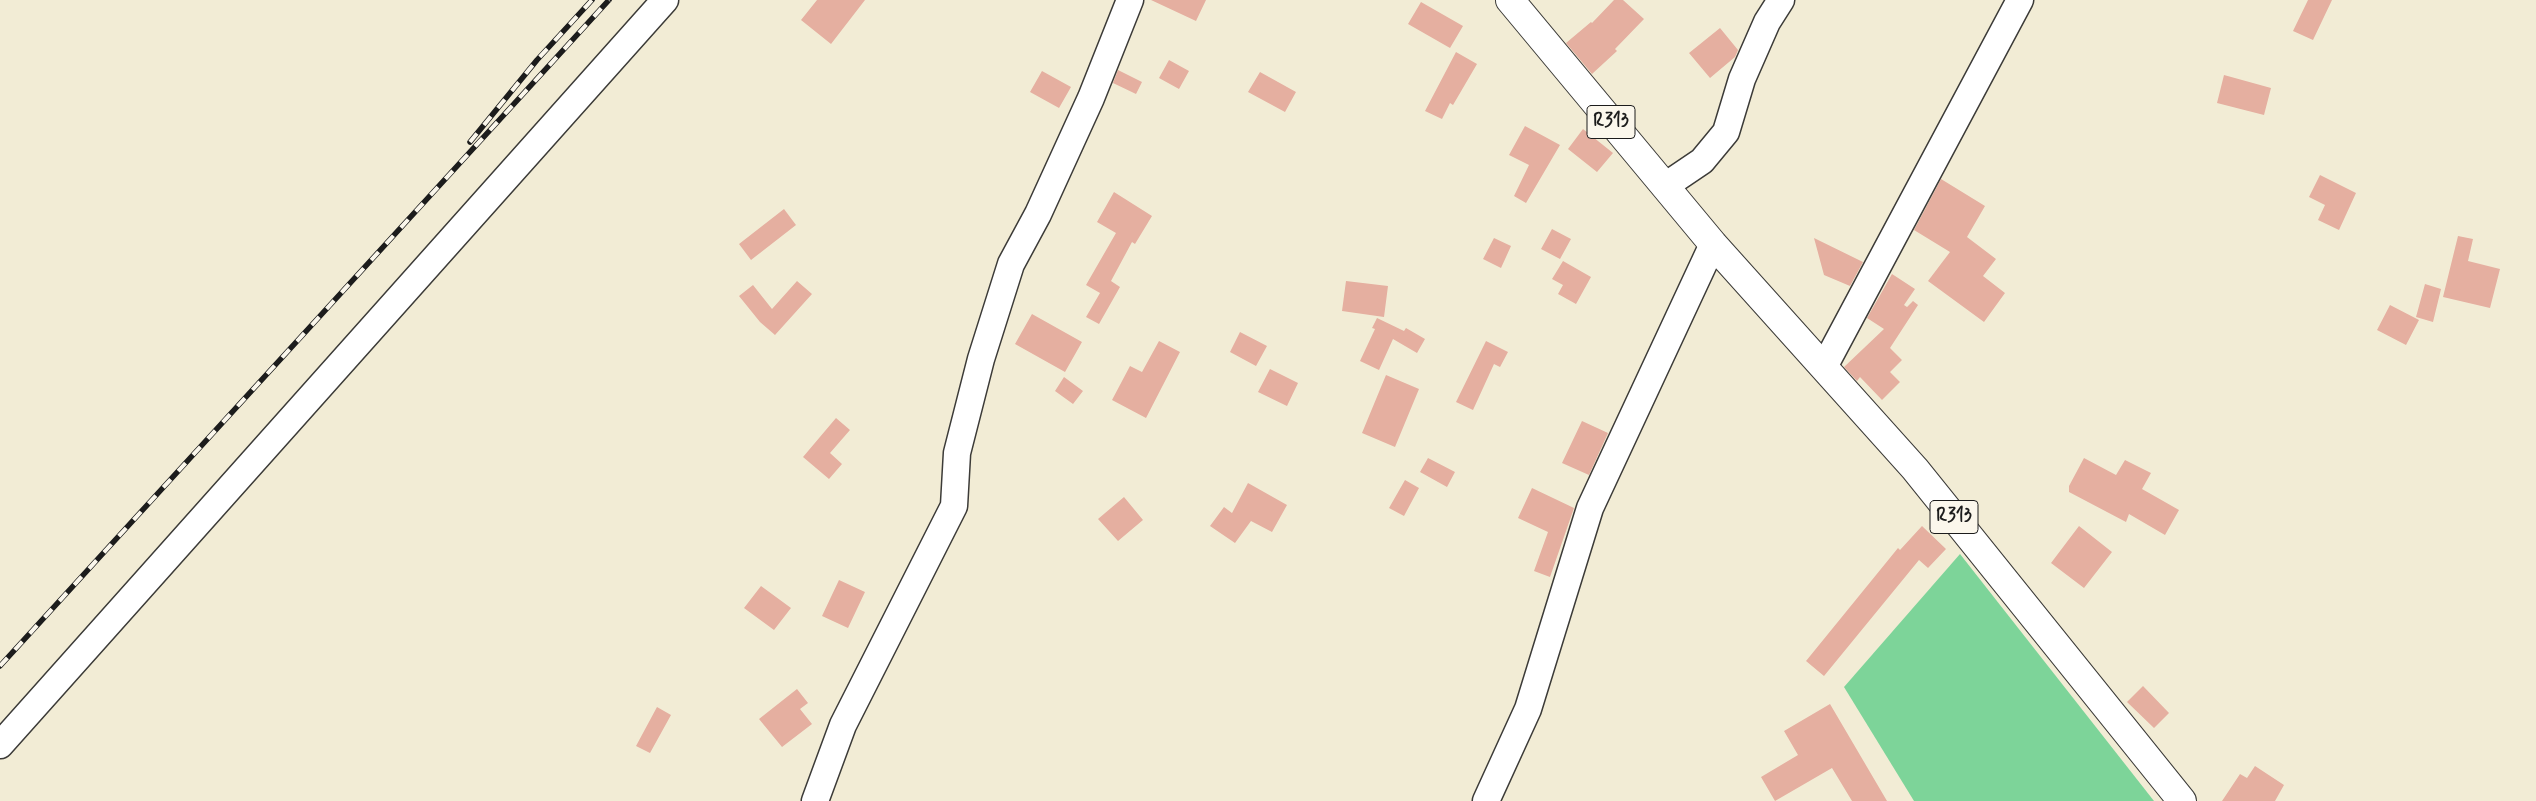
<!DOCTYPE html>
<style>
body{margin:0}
canvas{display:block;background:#f2ecd5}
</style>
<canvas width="2536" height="801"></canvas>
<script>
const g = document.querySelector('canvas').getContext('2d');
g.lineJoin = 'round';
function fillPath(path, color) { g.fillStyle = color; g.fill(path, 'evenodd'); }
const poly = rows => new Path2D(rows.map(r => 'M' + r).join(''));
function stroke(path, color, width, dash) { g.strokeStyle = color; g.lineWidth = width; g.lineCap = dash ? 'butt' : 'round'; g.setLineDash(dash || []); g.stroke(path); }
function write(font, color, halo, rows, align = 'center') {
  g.font = font + ' Mynerve,sans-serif'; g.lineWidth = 4; g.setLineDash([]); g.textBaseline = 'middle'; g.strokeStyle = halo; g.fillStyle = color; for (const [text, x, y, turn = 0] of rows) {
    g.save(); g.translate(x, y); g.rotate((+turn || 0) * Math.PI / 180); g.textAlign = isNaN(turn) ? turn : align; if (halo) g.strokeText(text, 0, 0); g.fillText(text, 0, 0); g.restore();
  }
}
fillPath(poly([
 [1960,554,2154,801,1914,801,1844,687]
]), '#7dd499');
fillPath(poly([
 [817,0,865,0,831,44,801,20],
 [1151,0,1206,0,1196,21],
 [1614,0,1623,0,1644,19,1615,49,1617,51,1592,74,1566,43,1591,22,1592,23],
 [2308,0,2332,0,2313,40,2293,31],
 [1421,2,1463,26,1450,48,1408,24],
 [1720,28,1738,50,1735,57,1710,78,1689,53],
 [1456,52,1477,64,1453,105,1450,103,1442,119,1425,111],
 [1169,60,1189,71,1179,89,1159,78],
 [1118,70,1142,82,1136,94,1113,83],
 [1042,71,1071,87,1059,108,1030,92],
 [1260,72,1296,92,1285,112,1248,92],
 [2224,75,2271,88,2264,115,2217,103],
 [1525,126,1560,145,1526,203,1514,196,1529,165,1509,155],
 [1583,129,1613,153,1597,172,1568,149],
 [2320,175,2356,193,2339,230,2318,220,2325,205,2309,197],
 [1941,179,1985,206,1967,237,1996,259,1983,276,2005,293,1984,322,1928,281,1950,252,1914,230],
 [1114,192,1152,216,1135,244,1132,242,1111,281,1120,287,1099,324,1086,317,1100,293,1086,285,1116,233,1097,222],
 [784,209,796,225,751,260,739,244],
 [1552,229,1571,239,1560,259,1541,249],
 [2458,236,2473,239,2468,261,2500,269,2490,308,2443,297],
 [1494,238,1511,246,1501,268,1483,259],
 [1814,238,1863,262,1850,286,1824,275],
 [1563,261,1591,277,1576,304,1558,294,1563,285,1552,279],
 [1892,274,1915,289,1904,305,1907,307,1913,301,1918,305,1890,348,1902,360,1890,372,1900,382,1882,400,1860,377,1857,381,1844,367,1884,329,1867,318],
 [797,281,812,294,775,335,760,322,739,296,753,285,772,309],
 [1346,281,1388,286,1384,317,1342,311],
 [2425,284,2441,289,2433,322,2416,317],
 [2390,305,2419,320,2406,345,2377,330],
 [1032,314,1082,342,1065,372,1015,344],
 [1377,318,1404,331,1406,328,1425,339,1417,353,1393,339,1379,370,1360,361,1375,329,1372,328],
 [1240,332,1267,346,1256,366,1230,352],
 [1159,341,1180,352,1146,418,1112,400,1130,366,1142,372],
 [1486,341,1508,352,1500,367,1494,364,1473,410,1456,402],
 [1270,369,1298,383,1287,406,1258,392],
 [1386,375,1419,389,1395,447,1362,433],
 [1064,377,1083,391,1073,404,1055,391],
 [836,418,850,430,830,453,842,464,829,479,803,457],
 [1582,421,1608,433,1589,475,1562,463],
 [1428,458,1455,472,1447,487,1420,472],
 [2084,458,2116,475,2125,460,2151,473,2142,489,2179,510,2165,535,2129,514,2126,522,2069,492,2069,486],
 [1405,480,1419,488,1404,516,1389,508],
 [1248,483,1287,505,1272,532,1251,521,1235,543,1210,526,1224,507,1232,513],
 [1532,488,1574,508,1550,577,1534,571,1548,532,1518,518],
 [1124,497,1143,520,1118,541,1098,519],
 [1922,526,1946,549,1928,568,1919,560,1824,676,1806,661,1898,548,1900,550],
 [2079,526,2112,552,2084,588,2051,563],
 [839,580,865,592,848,628,822,616],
 [761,586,791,608,774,630,744,608],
 [2143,686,2169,713,2154,728,2127,702],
 [797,689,808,703,800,709,812,724,782,747,759,719],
 [1830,704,1887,801,1852,801,1832,768,1775,801,1761,777,1798,755,1784,731],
 [657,707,671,715,650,753,636,746],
 [2255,766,2284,785,2275,801,2222,801,2240,774,2247,778]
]), '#e5afa0');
const minor = poly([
 [1665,186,1702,161,1726,132,1742,79,1767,22,1781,0],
 [1824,367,2020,0],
 [0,745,665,0],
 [815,801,843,725,954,506,957,453,981,359,1011,264,1038,214,1091,98,1130,0],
 [1486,801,1528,709,1590,508,1713,244]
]);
const major = poly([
 [1510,0,1713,244,1915,469,2182,801]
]);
stroke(minor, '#3c3b38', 29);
stroke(major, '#3c3b38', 30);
stroke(minor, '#fff', 26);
stroke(major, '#fff', 28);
const rail = poly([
 [470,142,537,60,592,0],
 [0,666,609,0]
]);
stroke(rail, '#1c1c1c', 5.5);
stroke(rail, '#fbf7ec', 4, [11]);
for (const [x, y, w] of [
 [1611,122,48],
 [1954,517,48]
]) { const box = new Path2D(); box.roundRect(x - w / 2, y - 16.5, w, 33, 4); g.fillStyle = '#fbf7ec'; g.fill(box); stroke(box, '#1c1c1c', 1); }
write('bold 19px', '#1c1c1c', null, [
 ["R313",1611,122],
 ["R313",1954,517]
]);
</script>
